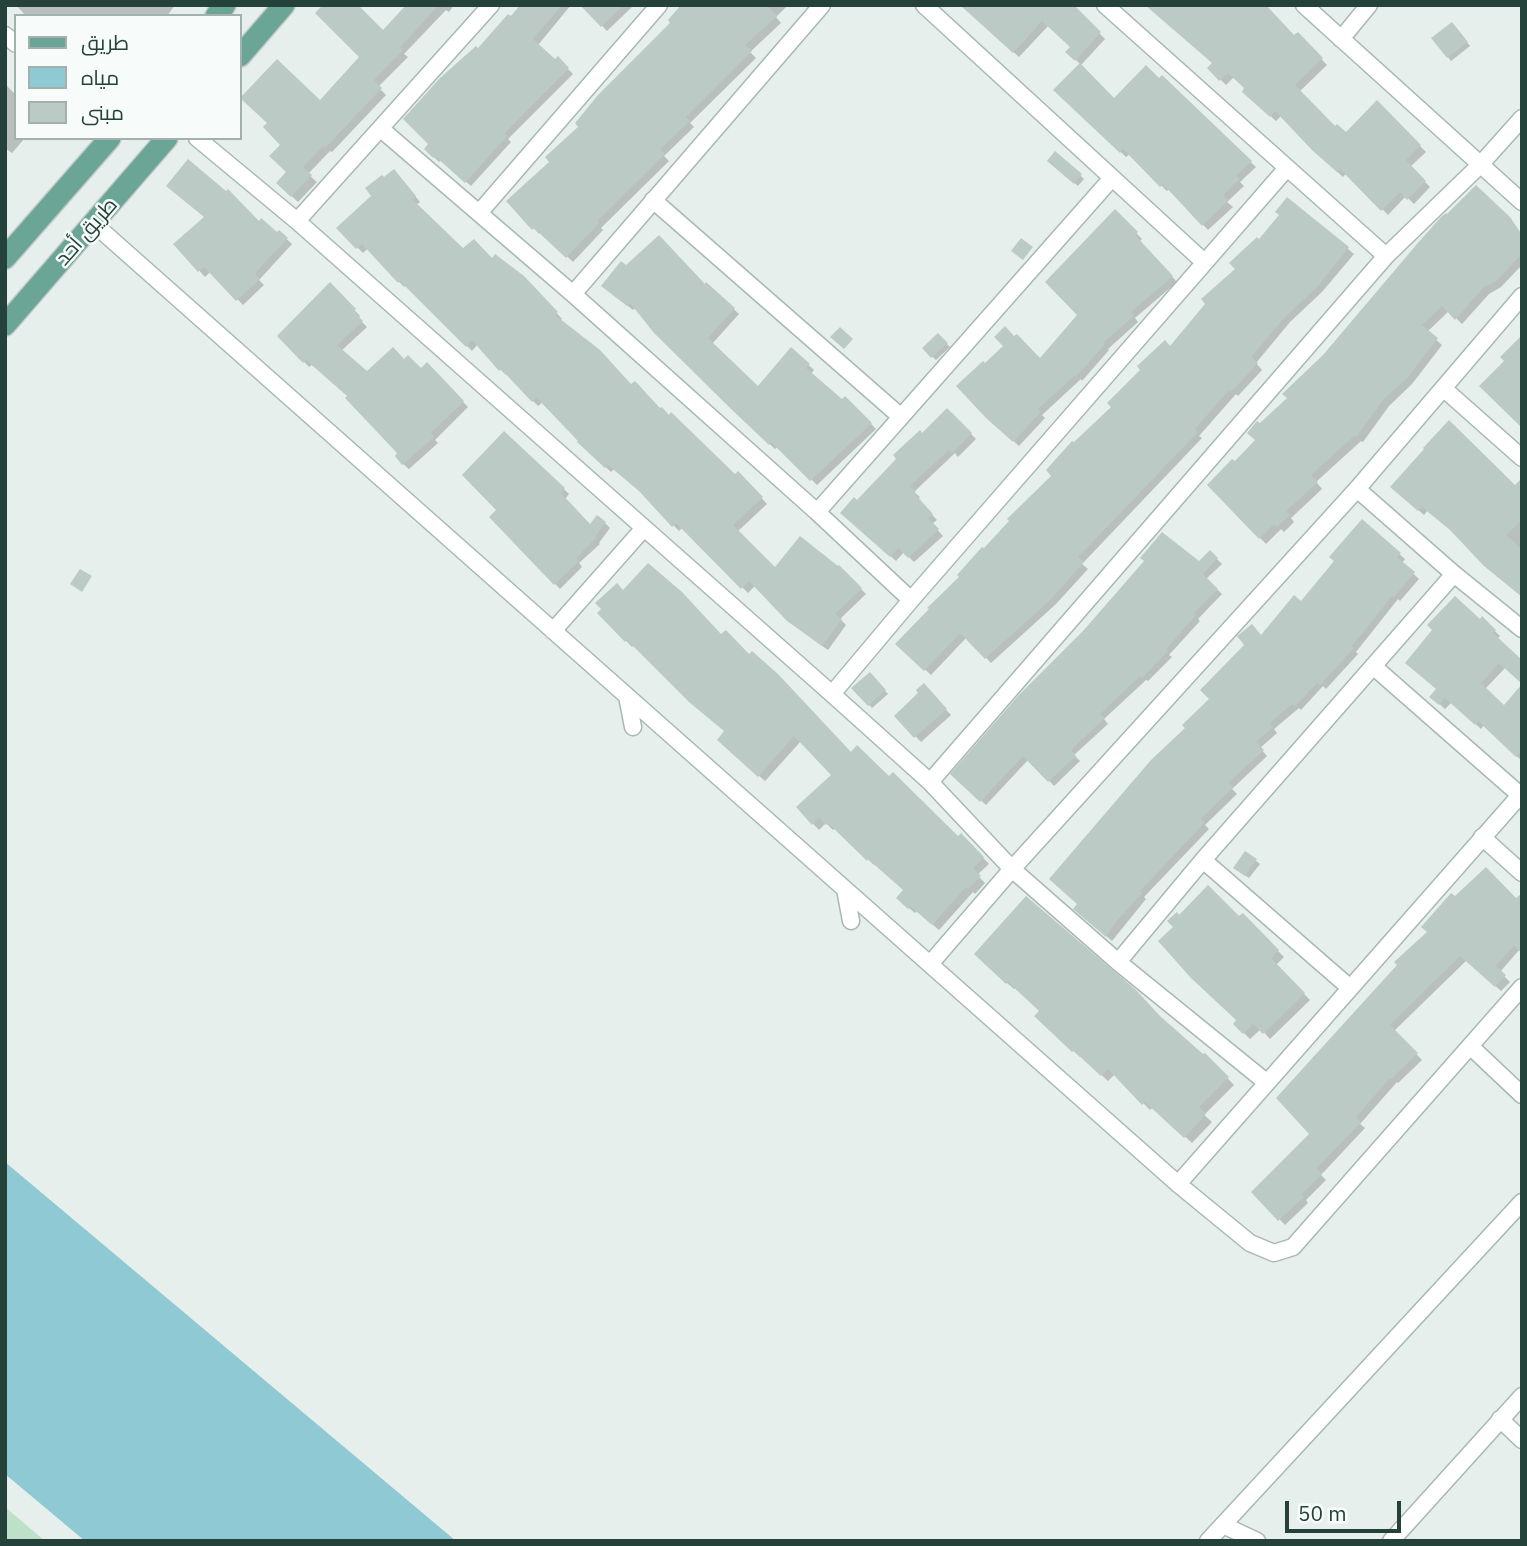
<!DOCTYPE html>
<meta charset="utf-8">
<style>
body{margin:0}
#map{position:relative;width:1527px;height:1546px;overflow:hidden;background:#e6efeb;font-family:"IBM Plex Sans",Cairo,sans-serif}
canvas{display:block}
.frame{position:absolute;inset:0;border:7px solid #24423a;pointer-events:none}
.legend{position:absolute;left:14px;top:14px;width:228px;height:126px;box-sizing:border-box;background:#f7fbf9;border:2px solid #a3b1ad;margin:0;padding:9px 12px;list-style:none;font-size:21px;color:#24423a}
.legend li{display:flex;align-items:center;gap:14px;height:35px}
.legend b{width:35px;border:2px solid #a3b1ad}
.scale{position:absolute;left:1285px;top:1501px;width:116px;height:32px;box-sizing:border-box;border:4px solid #24423a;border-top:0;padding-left:9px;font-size:21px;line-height:24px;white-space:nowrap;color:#24423a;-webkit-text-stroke:5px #f7fbf9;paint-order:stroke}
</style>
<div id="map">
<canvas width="1527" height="1546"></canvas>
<div class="frame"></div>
<ul class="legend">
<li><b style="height:9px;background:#6aa596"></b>طريق</li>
<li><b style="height:19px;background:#8ec9d4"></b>مياه</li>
<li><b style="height:19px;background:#bbcac4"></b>مبنى</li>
</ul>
<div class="scale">50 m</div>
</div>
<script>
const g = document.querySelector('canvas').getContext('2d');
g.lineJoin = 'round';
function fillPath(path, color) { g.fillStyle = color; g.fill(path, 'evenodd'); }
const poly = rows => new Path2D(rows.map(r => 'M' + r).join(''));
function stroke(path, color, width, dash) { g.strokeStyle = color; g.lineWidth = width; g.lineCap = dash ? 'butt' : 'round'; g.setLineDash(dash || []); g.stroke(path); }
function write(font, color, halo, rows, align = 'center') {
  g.font = font + ' "IBM Plex Sans",Cairo,sans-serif'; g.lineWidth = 5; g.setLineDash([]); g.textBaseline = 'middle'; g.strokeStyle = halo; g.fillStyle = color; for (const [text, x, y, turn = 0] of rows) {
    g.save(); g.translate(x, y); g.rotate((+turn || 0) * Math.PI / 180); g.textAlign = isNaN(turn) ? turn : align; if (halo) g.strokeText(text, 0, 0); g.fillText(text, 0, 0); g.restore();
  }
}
fillPath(poly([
 [5,1507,45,1541,5,1541]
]), '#bfe0c8');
fillPath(poly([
 [5,1162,456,1541,85,1541,5,1474]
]), '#8ec9d4');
fillPath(poly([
 [16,5,175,5,167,16,26,16],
 [408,5,454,5,449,12,446,10,404,54,408,57,378,87,386,95,332,152,330,151,308,174,317,182,298,202,278,183,289,172,282,145],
 [522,5,571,5,538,45,555,61,558,59,573,74,508,139,511,142,471,186,441,160,439,162,426,149,478,50],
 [583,5,630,5,632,7,607,31],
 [683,5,788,5,776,17,781,23,750,52,756,58,690,123,694,127,664,156,669,161,601,228,603,230,573,262,541,232,539,234,509,201,551,162,673,23],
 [961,5,1071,5,1105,39,1081,65,1068,52,1072,47,1049,25,1019,57],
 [1455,27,1470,46,1451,61,1433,38],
 [1298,34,1327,65,1299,92,1335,129,1346,134,1377,103,1426,152,1410,167,1430,187,1414,204,1406,196,1388,215,1347,173,1343,177,1321,157,1281,116,1276,121,1250,97,1247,89,1234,77,1226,85,1209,68],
 [1162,78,1256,167,1240,182,1244,186,1227,202,1233,207,1208,230,1169,189,1167,191,1130,154,1126,157,1055,90,1115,101],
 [5,84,16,95,16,138,25,138,12,153,5,148],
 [1056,153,1084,179,1078,186,1049,160],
 [399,176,420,202,416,205,463,251,492,261,523,277,562,319,560,321,631,386,735,476,738,473,767,504,737,532,775,569,839,567,866,594,840,619,846,625,828,650,795,626,756,585,748,593,683,527,679,531,644,495,614,469,611,472,579,442,543,402,538,406,507,374,506,375,501,370,478,344,472,351,406,285,404,287,368,248,363,253,339,229],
 [1288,200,1354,254,1322,292,1290,322,1256,363,1262,370,1238,396,1236,394,1199,436,1202,438,1082,564,1088,569,1056,604,991,663,967,637,931,675,898,644,1054,476,1074,445,1170,348,1281,216],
 [1115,212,1142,239,1139,242,1177,282,1135,318,1138,322,1108,349,1109,350,1082,381,1081,379,1042,415,1045,418,1019,446,994,423,1040,360,1080,315],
 [1509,218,1522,235,1522,265,1501,287,1489,294,1462,324,1449,311,1427,332,1442,345,1412,384,1389,406,1363,442,1361,441,1316,482,1322,489,1291,518,1294,522,1284,532,1281,529,1266,544,1209,485,1235,464,1257,440,1260,426],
 [279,232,292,244,259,280,264,285,243,305,211,271,205,277,176,244,277,235],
 [626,267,705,286,707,284,739,314,712,344,758,389,791,349,814,370,811,374,842,401,845,398,876,429,817,485,778,446,775,449,735,411,635,308,633,310,609,291],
 [330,284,360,316,358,318,367,327,341,351,367,374,404,361,421,370,427,365,468,407,435,440,438,443,409,469,403,464,400,453,349,396,313,364,309,367,280,336],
 [938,336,950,347,936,360,924,349],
 [947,410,976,439,958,457,955,453,914,492,920,497,918,500,937,520,932,524,943,536,914,562,904,552,896,561,843,513,858,502],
 [504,433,569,494,565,499,591,526,605,523,610,528,599,543,600,544,579,563,582,567,560,589,491,517,498,510],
 [1393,487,1515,487,1522,490,1522,596,1456,534,1428,510,1424,515],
 [1362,521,1405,559,1402,563,1419,579,1400,601,1398,599,1356,652,1358,654,1326,689,1323,686,1301,710,1299,708,1274,729,1277,733,1260,748,1267,756,1232,789,1237,794,1205,825,1209,829,1144,897,1146,899,1112,941,1081,914,1188,728,1262,637,1301,604,1336,561],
 [1210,552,1222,564,1206,579,1222,594,1198,619,1200,621,1169,655,1172,657,1148,681,1146,680,1104,719,1108,724,1074,755,1080,761,1054,786,1029,759,986,805,953,774],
 [623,592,721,636,851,754,958,838,961,835,989,864,977,875,985,883,975,894,973,892,939,930,917,911,915,913,904,904,905,891,875,863,874,865,835,828,833,830,826,823,819,830,798,808,833,775,801,741,765,781,725,746,726,732,634,645,632,647,600,613],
 [1482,619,1500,636,1497,639,1506,667,1485,689,1504,707,1522,687,1522,761,1484,725,1481,729,1452,702,1445,709,1432,697],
 [870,674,888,694,872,708,854,688],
 [923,686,951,715,921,742,896,716,921,693],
 [1246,853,1260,864,1249,878,1239,871],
 [1452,895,1520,949,1500,972,1510,982,1501,991,1467,960,1394,1031,1422,1060,1398,1083,1397,1082,1360,1124,1365,1128,1321,1175,1326,1180,1306,1200,1308,1203,1285,1225,1254,1192,1312,1134],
 [1243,916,1284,957,1276,965,1310,1000,1270,1039,1261,1029,1250,1039,1235,1024,1239,1020,1175,927,1179,917,1239,919],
 [982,961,1162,1019,1203,1057,1205,1055,1234,1085,1204,1115,1212,1122,1192,1143,1153,1107,1150,1110,1115,1074,1108,1081,1081,1056,1080,1057,1036,1016,1041,1011,1016,987,1014,989]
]), '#0003');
fillPath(poly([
 [323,5,358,5,383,30,406,5,439,5,400,47,403,50,374,80,382,88,325,148,323,146,303,167,312,175,291,197,276,183,286,172,269,156,280,145,263,127,267,123,240,98,277,59,320,100,359,57,315,13],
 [520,5,562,5,533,39,555,59,558,56,569,68,505,133,507,136,465,183,435,156,433,158,424,149,428,144,403,119,440,78,476,46,478,48,508,14,511,16],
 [580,5,624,5,601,27],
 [681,5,767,5,777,16,745,45,752,51,686,117,690,121,660,149,665,154,597,221,599,223,566,258,534,228,532,230,506,201,549,162,545,157,578,127,575,123,598,95,670,23,668,20],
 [960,5,1074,5,1101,32,1075,61,1065,52,1070,47,1042,21,1013,53],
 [1145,5,1266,5,1294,35,1298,32,1323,58,1295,85,1335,126,1337,124,1346,132,1377,100,1421,145,1406,160,1426,181,1407,200,1400,192,1381,211,1340,169,1337,172,1313,151,1275,111,1270,117,1242,92,1244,88,1228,73,1219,81,1207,68,1212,63],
 [1452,22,1468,42,1447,58,1431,38],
 [1080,63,1114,98,1146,65,1159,78,1162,75,1252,161,1236,176,1240,179,1223,195,1228,201,1202,226,1163,184,1160,187,1123,149,1120,153,1053,90],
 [1055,151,1082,174,1074,184,1047,161],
 [188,159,226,191,228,189,259,221,261,218,277,232,279,230,288,238,255,273,260,279,236,301,204,267,198,272,173,244,204,217,166,186],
 [394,169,416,196,412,199,463,248,474,239,492,258,495,254,524,276,558,312,555,315,600,350,631,384,635,381,660,408,662,407,669,415,671,412,735,474,738,471,763,497,733,525,775,567,800,536,838,566,839,565,862,588,835,614,842,619,822,646,787,621,749,581,741,589,676,523,672,527,639,491,608,465,605,468,577,442,578,441,536,397,532,402,501,369,499,371,472,340,466,347,400,281,398,283,362,244,356,249,336,228,371,196,365,188,382,175,384,177],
 [1476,185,1510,217,1522,235,1522,254,1495,282,1483,288,1455,320,1442,306,1422,325,1438,338,1407,378,1383,400,1356,437,1354,436,1311,475,1318,482,1286,511,1290,515,1277,527,1274,524,1259,539,1207,485,1232,459,1235,461,1255,440,1247,433,1257,421,1260,423,1287,398,1282,394,1323,355,1417,244,1441,217,1446,213,1447,214],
 [1287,197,1349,247,1317,287,1285,317,1251,357,1258,363,1231,392,1229,390,1195,429,1198,432,1078,557,1084,562,1051,599,985,659,960,633,924,671,895,644,929,609,927,608,959,577,957,575,982,547,984,548,1009,521,1007,519,1051,476,1046,470,1072,441,1074,442,1111,407,1107,403,1140,370,1137,366,1165,340,1170,346,1205,304,1201,299,1235,269,1229,263,1257,237,1259,239,1279,215,1275,212],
 [1115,209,1138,232,1135,235,1173,276,1131,312,1134,316,1104,342,1105,344,1076,377,1075,375,1038,409,1041,412,1013,442,986,418,956,386,983,361,985,363,1003,346,994,337,1005,326,1014,336,1017,334,1040,358,1077,315,1045,282],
 [659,235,705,284,706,282,735,308,708,338,758,386,791,347,810,364,806,368,842,399,845,396,872,423,810,481,771,442,769,445,728,406,654,333,630,303,627,306,601,286,621,261,626,265],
 [1021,238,1033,247,1023,260,1011,251],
 [330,282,356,309,354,311,363,321,337,345,367,371,393,347,404,359,408,355,421,368,427,362,464,401,431,433,434,437,402,465,395,456,397,453,345,398,347,396,306,360,303,363,277,336],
 [840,327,853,339,844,349,830,337],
 [938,333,948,343,931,358,922,348],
 [1522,335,1522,428,1479,386,1504,361,1500,357],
 [947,408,972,433,952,453,949,450,910,486,916,491,914,493,933,514,928,518,939,529,908,558,898,548,890,557,840,513,854,497,857,500,896,459,893,455,920,430,922,433],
 [1449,420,1515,485,1522,478,1522,520,1506,535,1522,549,1522,597,1484,566,1450,530,1422,507,1418,511,1390,487,1424,449,1423,448],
 [504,431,565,488,561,493,590,524,597,515,606,522,595,537,596,538,576,558,579,561,554,585,489,517,496,510,462,475],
 [1362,519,1401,553,1397,557,1415,572,1394,597,1392,596,1352,646,1354,648,1320,685,1317,683,1295,706,1292,704,1270,723,1273,727,1256,742,1264,750,1228,783,1233,787,1201,819,1205,822,1140,891,1142,893,1115,923,1106,937,1073,909,1077,904,1049,879,1151,760,1185,728,1182,725,1209,699,1200,690,1244,645,1237,636,1252,624,1261,635,1294,595,1301,601,1334,561,1329,557],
 [1162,532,1199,561,1210,550,1218,558,1203,574,1218,589,1194,613,1196,615,1166,649,1168,651,1142,678,1140,676,1100,714,1105,718,1071,750,1076,756,1048,782,1023,756,980,802,950,774,1018,696,1083,631,1144,561,1140,558],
 [648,563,682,592,721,634,726,630,749,654,752,651,778,674,851,752,857,745,889,776,893,772,958,836,961,833,984,857,973,868,981,876,968,889,966,887,932,925,910,906,908,909,896,898,903,890,868,859,867,861,828,823,826,825,819,818,812,825,796,807,831,775,794,736,758,777,717,740,724,731,689,702,627,640,625,642,597,613,601,609,595,603,617,583,623,590],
 [80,569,92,576,82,592,70,584],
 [1455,596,1480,619,1482,616,1496,630,1493,633,1522,660,1522,751,1516,757,1478,721,1475,725,1445,698,1439,705,1429,697,1436,689,1405,663,1432,630,1427,625],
 [1499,663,1522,684,1504,705,1481,683],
 [870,672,886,690,868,706,851,688],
 [924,683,947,709,914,738,894,716,918,693,916,690],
 [1245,851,1257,859,1245,876,1233,868],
 [1486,867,1516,898,1522,893,1522,954,1514,945,1496,966,1506,975,1495,987,1460,956,1390,1025,1418,1053,1391,1079,1390,1078,1356,1117,1361,1122,1317,1168,1322,1174,1302,1194,1304,1197,1278,1221,1251,1192,1309,1134,1276,1098,1397,965,1394,962,1427,932,1421,927,1451,893,1455,896],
 [1208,885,1239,916,1243,913,1279,950,1271,958,1305,993,1263,1034,1253,1024,1243,1034,1233,1024,1236,1020,1191,978,1158,941,1173,927,1167,921,1177,912,1179,915],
 [1026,896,1136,990,1160,1016,1203,1054,1205,1053,1229,1077,1199,1107,1206,1114,1184,1138,1145,1102,1142,1105,1108,1069,1101,1076,1074,1051,1072,1052,1034,1016,1039,1011,1008,982,1006,984,974,954]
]), '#bbcac4');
const street = poly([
 [924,5,1204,262],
 [1105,5,1386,256],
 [1304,5,1522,202],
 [5,35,16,44],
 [1341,39,1369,5],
 [381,129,573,294,817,512,911,600],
 [197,138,297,221,832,694,930,782,1012,869,1118,962,1266,1082],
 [653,200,900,416],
 [479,213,659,5],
 [297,221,491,5],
 [94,224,1178,1184,1250,1243,1274,1253,1293,1247,1522,987],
 [573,294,822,5],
 [1443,388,1522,458],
 [1357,489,1454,574,1522,629],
 [817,512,1112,178],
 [553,631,644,528],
 [1373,666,1520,795],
 [832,694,911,600,1287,168],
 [627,696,633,727],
 [930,782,1386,256,1480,165,1522,118],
 [1482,837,1522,873],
 [1203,860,1349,987],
 [845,889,851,921],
 [1118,962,1203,860,1454,574],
 [930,964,1012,869,1357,489,1522,296],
 [1470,1046,1522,1095],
 [1178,1184,1522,793],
 [1500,1419,1522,1440],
 [1223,1525,1257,1541],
 [1208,1541,1522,1202],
 [1391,1541,1522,1396]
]);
const primary = poly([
 [216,16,225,5],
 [240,56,284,5],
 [5,258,110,138],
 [5,325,167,138]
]);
stroke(street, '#a8b8b2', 19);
stroke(primary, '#c2cac8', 24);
stroke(street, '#fff', 16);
stroke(primary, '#6aa596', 21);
write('21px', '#24423a', '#f7fbf9', [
 ["طريق أحد",87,232,-49]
]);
</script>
